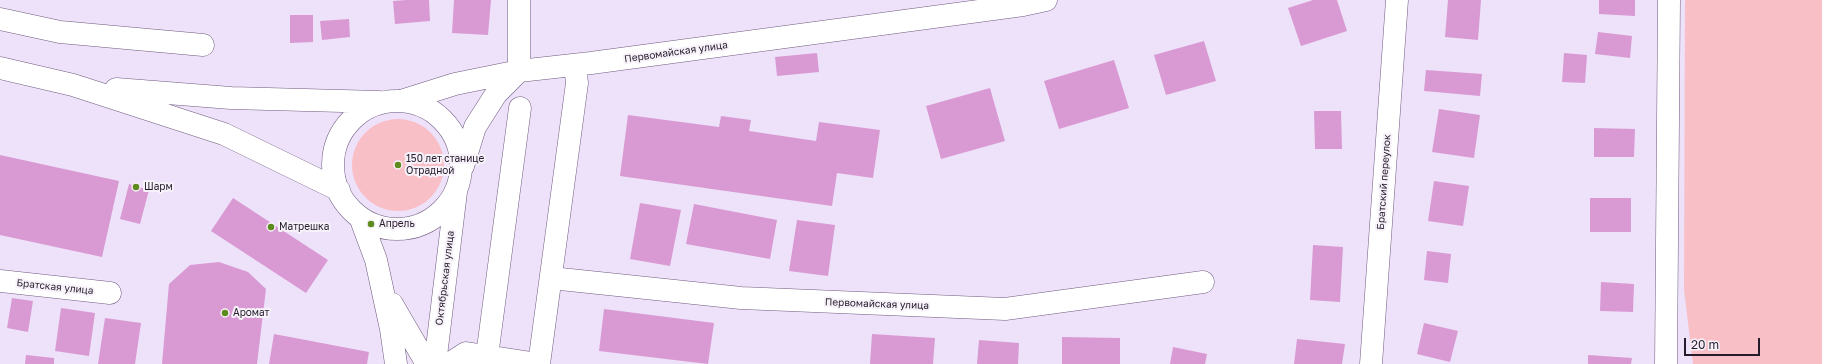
<!DOCTYPE html>
<meta charset="utf-8">
<style>
body{margin:0}
#map{position:relative;width:1822px;height:364px;overflow:hidden;background:#eee1fa;font-family:"Golos Text",sans-serif}
canvas{display:block}
.scale{position:absolute;left:1684px;top:338px;width:76px;height:18px;box-sizing:border-box;border:2px solid #241c2b;border-top:0;padding-left:5px;font-size:12px;line-height:14px;white-space:nowrap;color:#241c2b;-webkit-text-stroke:3px #f7f2fa;paint-order:stroke}
</style>
<div id="map">
<canvas width="1822" height="364"></canvas>
<div class="scale">20 m</div>
</div>
<script>
const g = document.querySelector('canvas').getContext('2d');
g.lineJoin = 'round';
function fillPath(path, color) { g.fillStyle = color; g.fill(path, 'evenodd'); }
const poly = rows => new Path2D(rows.map(r => 'M' + r).join(''));
function stroke(path, color, width, dash) { g.strokeStyle = color; g.lineWidth = width; g.lineCap = dash ? 'butt' : 'round'; g.setLineDash(dash || []); g.stroke(path); }
function write(font, color, halo, rows, align = 'center') {
  g.font = font + ' "Golos Text",sans-serif'; g.lineWidth = 4; g.setLineDash([]); g.textBaseline = 'middle'; g.strokeStyle = halo; g.fillStyle = color; for (const [text, x, y, turn = 0] of rows) {
    g.save(); g.translate(x, y); g.rotate((+turn || 0) * Math.PI / 180); g.textAlign = isNaN(turn) ? turn : align; if (halo) g.strokeText(text, 0, 0); g.fillText(text, 0, 0); g.restore();
  }
}
fillPath(poly([
 [1685,0,1822,0,1822,364,1693,364,1684,290],
 '352 165a46 46 0 1 1 92 0a46 46 0 1 1-92 0Z'
]), '#f9bfc7');
fillPath(poly([
 [406,0,429,0,430,21,395,24,393,1],
 [454,0,491,0,488,35,452,33],
 [1313,0,1337,0,1347,31,1301,46,1288,8],
 [1448,0,1481,0,1478,40,1445,37],
 [1599,0,1635,0,1635,16,1599,14],
 [290,15,313,15,313,42,290,43],
 [349,19,350,37,322,40,320,21],
 [1598,32,1632,36,1630,58,1595,54],
 [1204,41,1216,81,1166,95,1154,55],
 [817,53,819,72,777,76,775,57],
 [1564,53,1587,55,1585,83,1562,82],
 [1114,60,1129,108,1059,129,1044,81],
 [1426,70,1482,74,1480,96,1424,91],
 [990,88,1005,141,941,159,926,106],
 [1439,109,1480,115,1474,158,1432,152],
 [1314,111,1341,111,1342,149,1315,149],
 [628,115,719,127,721,116,751,120,749,131,816,141,819,122,880,130,873,178,837,173,832,206,620,176],
 [1594,128,1635,129,1634,157,1594,157],
 [0,155,119,181,102,257,0,235],
 [1434,181,1469,186,1463,226,1428,221],
 [129,184,149,190,140,224,120,219],
 [233,198,328,260,306,293,211,231],
 [1590,198,1631,198,1631,232,1590,232],
 [640,203,681,210,670,266,630,259],
 [694,204,777,220,770,259,686,244],
 [797,220,835,225,828,276,789,271],
 [1313,245,1343,247,1340,302,1310,300],
 [1427,251,1451,254,1448,283,1424,280],
 [219,262,248,272,266,289,257,364,162,364,169,284,190,265],
 [1601,282,1634,284,1633,312,1600,311],
 [12,298,33,301,28,332,7,328],
 [61,308,95,313,89,356,55,351],
 [604,309,714,323,708,364,599,351],
 [105,318,141,323,135,364,98,364],
 [1424,323,1458,331,1450,362,1417,354],
 [274,334,369,352,367,364,269,364],
 [872,334,935,338,933,364,870,364],
 [1062,337,1120,338,1120,364,1062,364],
 [1297,339,1345,344,1342,364,1294,364],
 [979,340,1019,343,1018,364,977,364],
 [1173,347,1207,354,1205,364,1170,364],
 [26,355,54,358,54,364,25,364],
 [1588,355,1632,358,1631,364,1588,364]
]), '#d99ad3');
const minor = poly([
 [0,19,60,32,203,45],
 [0,68,73,85,224,134,339,190],
 [519,71,519,0],
 [116,89,231,98,379,102],
 [401,101,455,84,519,71,591,63,1023,5,1046,0],
 '333 165a64 64 0 1 1 128 0a64 64 0 1 1-128 0Z',
 [463,166,475,127,496,94,519,71],
 [360,217,376,260,391,329,396,364],
 [551,278,741,298,1005,309,1203,282],
 [0,281,110,293],
 [392,304,427,364],
 [487,356,520,108],
 [435,364,456,192],
 [449,364,466,353,538,364],
 [539,364,577,83,575,65],
 [1371,364,1397,0],
 [1666,364,1669,0]
]);
stroke(minor, '#6f5b7f', 23);
stroke(minor, '#fff', 22);
for (const [x, y, r, color] of [
 [398,165,4,"#5e8b1d"],
 [136,187,4,"#5e8b1d"],
 [371,224,4,"#5e8b1d"],
 [271,227,4,"#5e8b1d"],
 [225,313,4,"#5e8b1d"]
]) { const dot = new Path2D(); dot.arc(x, y, r, 0, 2 * Math.PI); g.fillStyle = color; g.fill(dot); stroke(dot, '#f7f2fa', 1.5); }
write('10px', '#241c2b', '#f7f2fa', [
 ["Первомайская улица",676,52,-8],
 ["Братский переулок",1384,182,-86],
 ["Октябрьская улица",445,278,-83],
 ["Братская улица",55,287,6],
 ["Первомайская улица",877,304,2]
]);
write('10px', '#241c2b', '#f7f2fa', [
 ["150 лет станице",406,159],
 ["Отрадной",406,171],
 ["Шарм",144,187],
 ["Апрель",379,224],
 ["Матрешка",279,227],
 ["Аромат",233,313]
], 'left');
</script>
